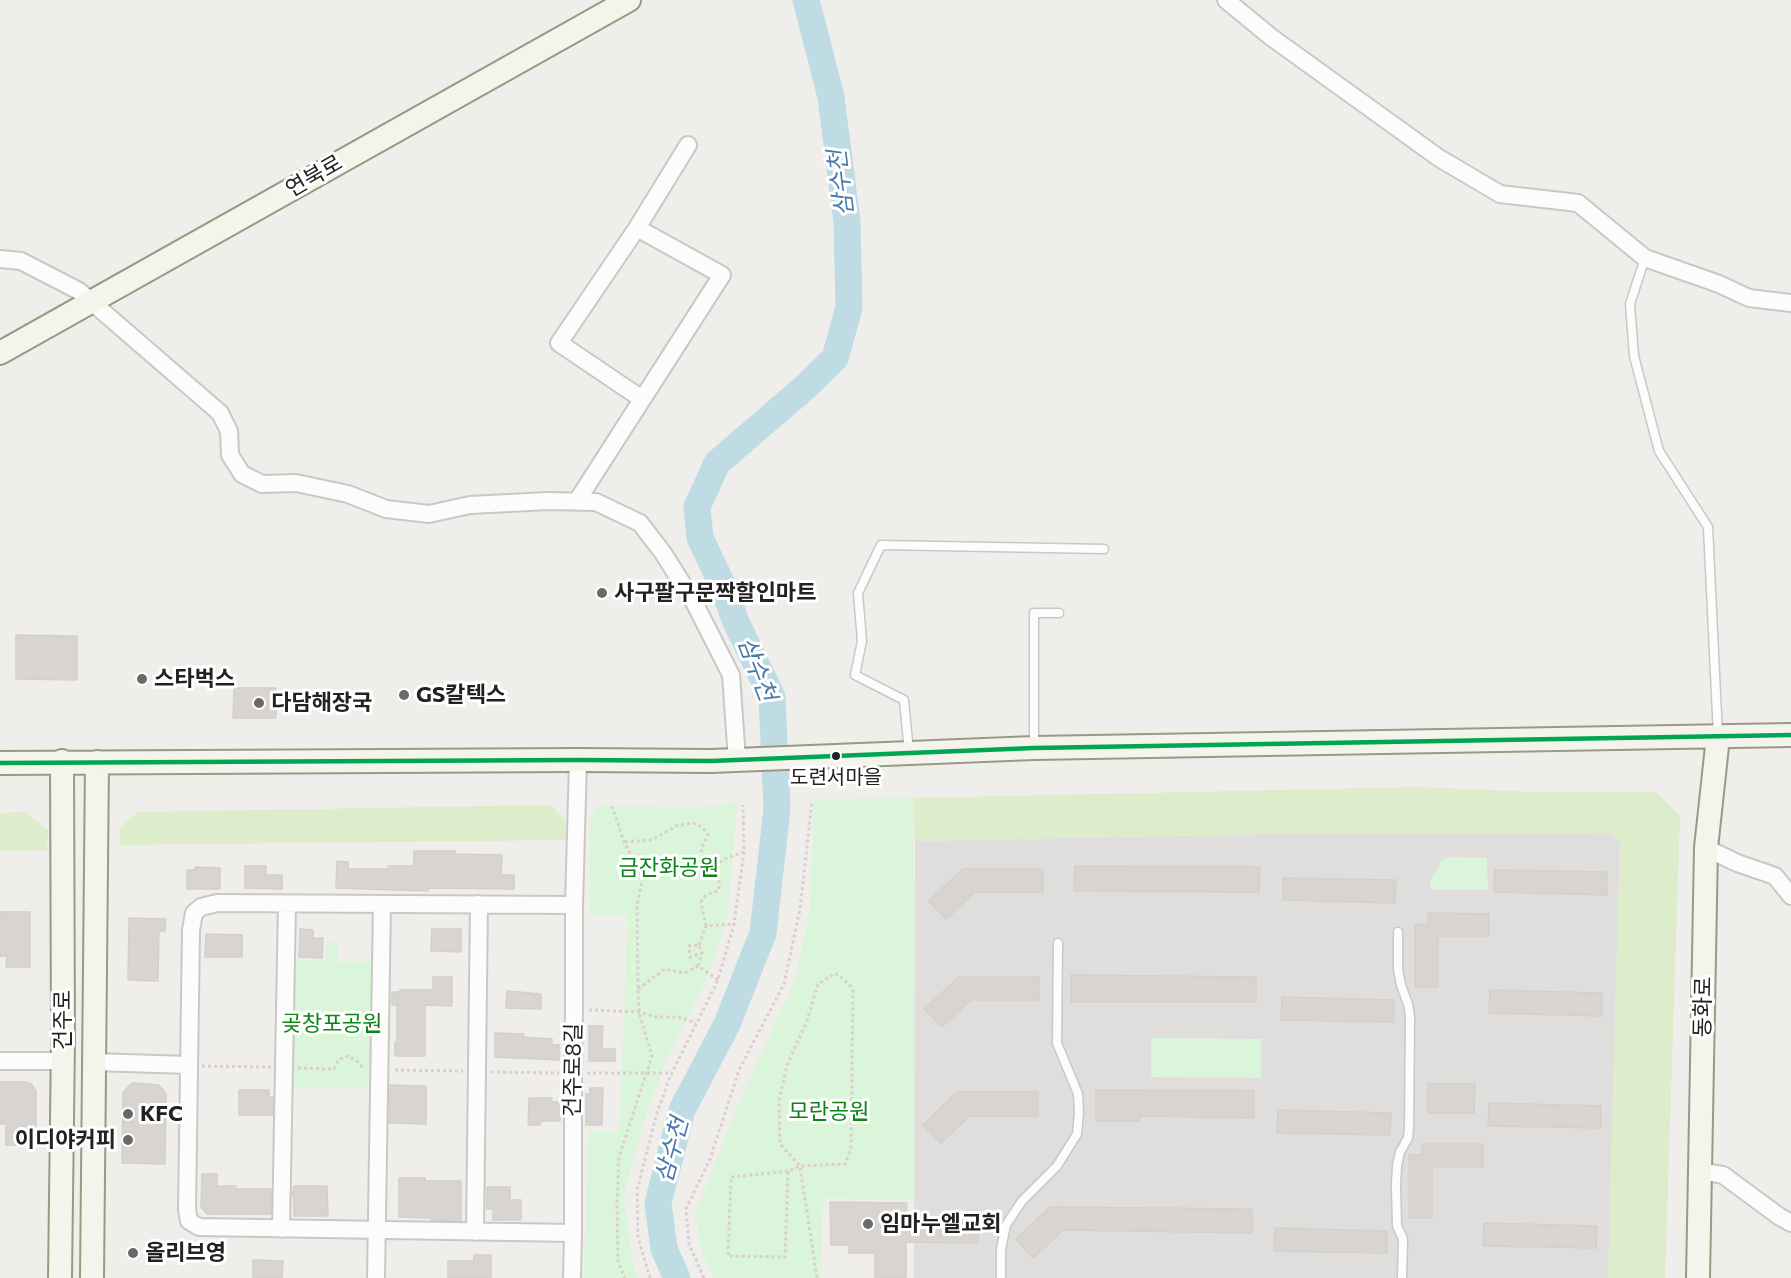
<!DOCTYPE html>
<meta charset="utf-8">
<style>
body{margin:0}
canvas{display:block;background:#f0eeeb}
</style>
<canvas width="1791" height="1278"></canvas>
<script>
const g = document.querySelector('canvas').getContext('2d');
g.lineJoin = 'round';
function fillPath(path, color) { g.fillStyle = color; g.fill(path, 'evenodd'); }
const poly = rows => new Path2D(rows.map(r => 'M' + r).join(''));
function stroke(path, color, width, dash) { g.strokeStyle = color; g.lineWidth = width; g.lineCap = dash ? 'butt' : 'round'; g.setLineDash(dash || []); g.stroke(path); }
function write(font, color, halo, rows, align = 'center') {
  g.font = font + ' Commissioner,"Noto Sans KR",sans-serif'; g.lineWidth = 6; g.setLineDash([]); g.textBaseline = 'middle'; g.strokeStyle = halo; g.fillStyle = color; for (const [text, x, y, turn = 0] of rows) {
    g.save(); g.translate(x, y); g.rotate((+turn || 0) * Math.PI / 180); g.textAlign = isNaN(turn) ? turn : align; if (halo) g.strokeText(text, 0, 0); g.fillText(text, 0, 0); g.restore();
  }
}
fillPath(poly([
 [1611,833,1620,841,1608,1278,914,1278,915,841,1269,834]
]), '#dfdedc');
fillPath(poly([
 [1418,787,1535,792,1656,792,1680,816,1665,1278,1608,1278,1620,841,1612,833,1269,834,915,841,914,798],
 [550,805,565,819,566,840,120,845,120,827,138,812],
 [25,812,48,830,47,850,0,851,0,813]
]), '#ddeccb');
fillPath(poly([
 [914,798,914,1200,823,1198,821,1278,714,1278,702,1253,695,1215,738,1105,795,980,810,911,814,799],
 [737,802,728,916,706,980,666,1061,644,1121,624,1195,632,1259,637,1278,584,1278,588,1132,619,1132,628,915,590,915,590,819,599,806,705,807],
 [1448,857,1487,858,1488,890,1435,890,1431,889,1430,881,1442,860],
 [327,941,338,942,338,962,371,962,370,1087,294,1087,295,960,326,961],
 [1151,1038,1261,1039,1261,1078,1151,1077]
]), '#daf5da');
stroke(poly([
 [677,1278,664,1249,658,1203,682,1110,727,1024,763,933,777,809,772,697,736,622,722,584,700,538,697,507,717,463,802,390,835,358,849,308,847,222,831,97,806,0]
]), '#bfdbe3', 27);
const building = poly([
 [16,635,77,636,77,680,16,679,16,635],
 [234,688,276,688,276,718,233,718,234,688],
 [414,851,455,851,455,854,502,855,501,875,514,875,514,889,428,888,428,891,336,888,337,861,348,862,348,869,388,869,388,866,414,866,414,851],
 [245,866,266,866,266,875,282,875,282,889,245,888,245,866],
 [1075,866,1260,867,1259,892,1074,891,1075,866],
 [195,867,220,868,220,889,187,889,187,870,195,870,195,867],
 [963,869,1043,869,1043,892,975,892,946,919,928,901,963,869],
 [1495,870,1607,872,1607,895,1494,892,1495,870],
 [1283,878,1396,880,1395,903,1283,900,1283,878],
 [0,912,30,912,30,967,6,967,7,956,0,956,0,912],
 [1428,913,1489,914,1489,936,1438,936,1438,987,1415,987,1415,924,1428,925,1428,913],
 [129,918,166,919,165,931,159,931,158,981,128,980,129,918],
 [300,929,313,930,313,938,323,938,322,958,299,957,300,929],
 [432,929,461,929,461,952,431,951,432,929],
 [206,934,242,935,242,957,205,957,206,934],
 [1071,975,1256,977,1256,1002,1071,1002,1071,975],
 [433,977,452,977,452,1006,425,1005,425,1056,395,1056,395,1042,397,1042,397,1005,392,1005,392,992,400,992,400,990,433,990,433,977],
 [959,977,1039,977,1039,1000,971,1000,942,1027,924,1009,959,977],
 [1490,990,1602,993,1602,1016,1489,1013,1490,990],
 [507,991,541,994,541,1009,506,1008,507,991],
 [1282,997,1394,1000,1394,1022,1281,1020,1282,997],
 [589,1026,603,1026,602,1049,615,1049,615,1061,589,1061,589,1026],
 [495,1033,524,1034,523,1037,552,1039,552,1045,559,1045,559,1060,495,1057,495,1033],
 [0,1082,26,1082,31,1084,36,1091,36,1146,6,1145,6,1124,0,1124,0,1082],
 [132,1083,159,1085,166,1094,165,1164,122,1163,123,1092,132,1083],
 [1428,1084,1475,1084,1474,1113,1428,1113,1428,1084],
 [390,1085,426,1086,426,1124,389,1123,390,1085],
 [590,1088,603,1088,602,1125,586,1125,586,1094,590,1094,590,1088],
 [239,1090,269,1090,269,1097,273,1097,273,1115,239,1115,239,1090],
 [1096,1090,1254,1091,1254,1118,1140,1116,1140,1121,1096,1121,1096,1090],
 [957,1092,1038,1092,1038,1116,970,1116,941,1143,923,1125,957,1092],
 [529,1098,552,1098,551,1102,560,1102,560,1121,540,1121,540,1125,528,1125,529,1098],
 [1489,1103,1601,1106,1601,1128,1488,1126,1489,1103],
 [1278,1110,1391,1113,1390,1135,1277,1133,1278,1110],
 [1422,1144,1483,1144,1483,1167,1432,1167,1432,1218,1409,1218,1409,1155,1422,1155,1422,1144],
 [202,1174,217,1174,217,1186,236,1186,236,1189,271,1189,271,1214,207,1214,201,1207,202,1174],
 [399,1178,425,1178,425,1181,461,1181,461,1221,431,1220,431,1218,399,1217,399,1178],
 [294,1186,327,1186,328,1216,294,1216,294,1194,292,1196,294,1186],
 [487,1187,510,1187,510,1200,521,1200,521,1220,493,1220,493,1209,487,1209,487,1187],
 [830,1202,907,1203,906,1217,979,1218,978,1243,906,1242,906,1278,875,1278,875,1253,849,1253,849,1245,831,1245,830,1202],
 [1050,1207,1252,1209,1252,1233,1063,1230,1033,1258,1016,1239,1050,1207],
 [1484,1223,1597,1226,1596,1248,1483,1246,1484,1223],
 [1275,1228,1387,1231,1387,1253,1274,1251,1275,1228],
 [474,1255,491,1255,491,1278,448,1278,448,1261,474,1261,474,1255],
 [253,1260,283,1261,282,1278,253,1278,253,1260]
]);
fillPath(building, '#d7d4d2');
stroke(building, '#d3d0cc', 1.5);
const lane = poly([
 [1645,258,1630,304,1634,356,1659,451,1708,527,1718,736],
 [1034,748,1034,613,1059,613],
 [909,753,904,700,855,675,862,641,858,593,881,545,1104,549],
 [1398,932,1398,969,1401,985,1408,1004,1410,1017,1409,1127,1408,1138,1400,1152,1397,1166,1396,1185,1397,1226,1403,1239,1402,1278],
 [1001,1278,1001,1249,1006,1225,1022,1201,1057,1166,1077,1134,1079,1112,1078,1094,1057,1043,1058,943]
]);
const street = poly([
 [1226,0,1271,37,1439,158,1500,194,1578,203,1645,258,1719,284,1749,298,1791,303],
 [637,228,688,145],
 [0,259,21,261,79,291,220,413,229,431,230,455,242,474,262,484,296,483,348,494,386,509,429,514,470,505,548,501,596,502,640,523,663,553,694,602,731,675,737,760],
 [577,501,722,275,637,228,559,343,642,399],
 [1706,848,1737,863,1775,876,1791,896],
 [574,905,578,760],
 [0,1061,63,1061],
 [94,1062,189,1065],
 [1701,1171,1723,1175,1780,1217,1791,1223],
 [281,1229,287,904],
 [475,1232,479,904],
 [376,1278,382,904],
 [572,1278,573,1233,573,1073,574,1009,574,905,217,903,201,907,194,913,191,930,187,1210,189,1221,199,1227,573,1233]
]);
const secondary = poly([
 [0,353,629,0],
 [0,763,578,760,711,761,1034,748,1791,735],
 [60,1278,63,1039,62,761],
 [92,1278,97,762],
 [1698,1278,1706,848,1718,737]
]);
stroke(lane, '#c9c8c7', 11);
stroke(street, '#c9c8c7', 20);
stroke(secondary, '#999a82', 26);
stroke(poly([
 [612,806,624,842,643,877,637,904,638,989,639,1012,652,1056,619,1157,617,1206,618,1261,625,1278],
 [625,842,652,840,676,826,693,823,702,827,708,835,701,849,706,864,714,871],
 [706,926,701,902,706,895,719,890,719,877,714,871,722,860,743,852],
 [699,945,706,926,734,924],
 [698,966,702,953,699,945,689,946,690,957,702,953],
 [638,989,665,969,685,973,698,966,718,980],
 [589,1010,639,1012,656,1017,678,1017,696,1023],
 [202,1066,271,1067],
 [298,1068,334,1069,338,1060,348,1056,357,1061,364,1069],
 [395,1070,463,1071],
 [491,1072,559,1073],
 [587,1073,672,1073],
 [788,1171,731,1177,728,1256,785,1257,788,1171,800,1166,845,1164,851,1148,853,991,849,984,835,973,818,984,807,1021,787,1065,779,1100,780,1144,800,1166,817,1278],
 [650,1278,638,1237,637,1190,656,1116,670,1077,718,980,734,924,744,852,743,805],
 [704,1278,689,1244,686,1209,710,1159,739,1070,784,984,800,909,812,802]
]), '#dccecd', 3, [3, 3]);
stroke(lane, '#fdfcfc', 8);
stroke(street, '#fdfcfc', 16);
stroke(secondary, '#f4f4ed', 22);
stroke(poly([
 [0,763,578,760,711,761,1034,748,1791,735]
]), '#00a651', 4.5);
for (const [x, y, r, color] of [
 [602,593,6,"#6a6968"],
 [142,679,6,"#6a6968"],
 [404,695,6,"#6a6968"],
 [259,703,6,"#6a6968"],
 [836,756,5,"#222"],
 [128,1114,6,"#6a6968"],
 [128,1140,6,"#6a6968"],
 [868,1224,6,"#6a6968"],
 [133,1253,6,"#6a6968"]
]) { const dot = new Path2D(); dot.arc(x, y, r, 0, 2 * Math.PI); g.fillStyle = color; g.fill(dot); stroke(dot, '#fff', 2); }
write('20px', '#222', '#fff', [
 ["도련서마을",836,777]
]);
write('22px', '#222', '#fff', [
 ["연북로",314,176,-30],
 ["동화로",1703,1007,-89],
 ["건주로",63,1020,-90],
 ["건주로8길",573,1070,-89]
]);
write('bold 22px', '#222', '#fff', [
 ["사구팔구문짝할인마트",614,593],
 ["스타벅스",154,679],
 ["GS칼텍스",416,695],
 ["다담해장국",271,703],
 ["KFC",140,1114],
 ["이디야커피",116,1140,"right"],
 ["임마누엘교회",880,1224],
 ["올리브영",145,1253]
], 'left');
write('22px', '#0c8416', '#fff', [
 ["금잔화공원",669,868],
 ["곶창포공원",332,1024],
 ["모란공원",829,1112]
]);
write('italic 24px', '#4a7aab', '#fff', [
 ["삼수천",841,183,-97],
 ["삼수천",757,669,69],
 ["삼수천",672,1150,-75]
]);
</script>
